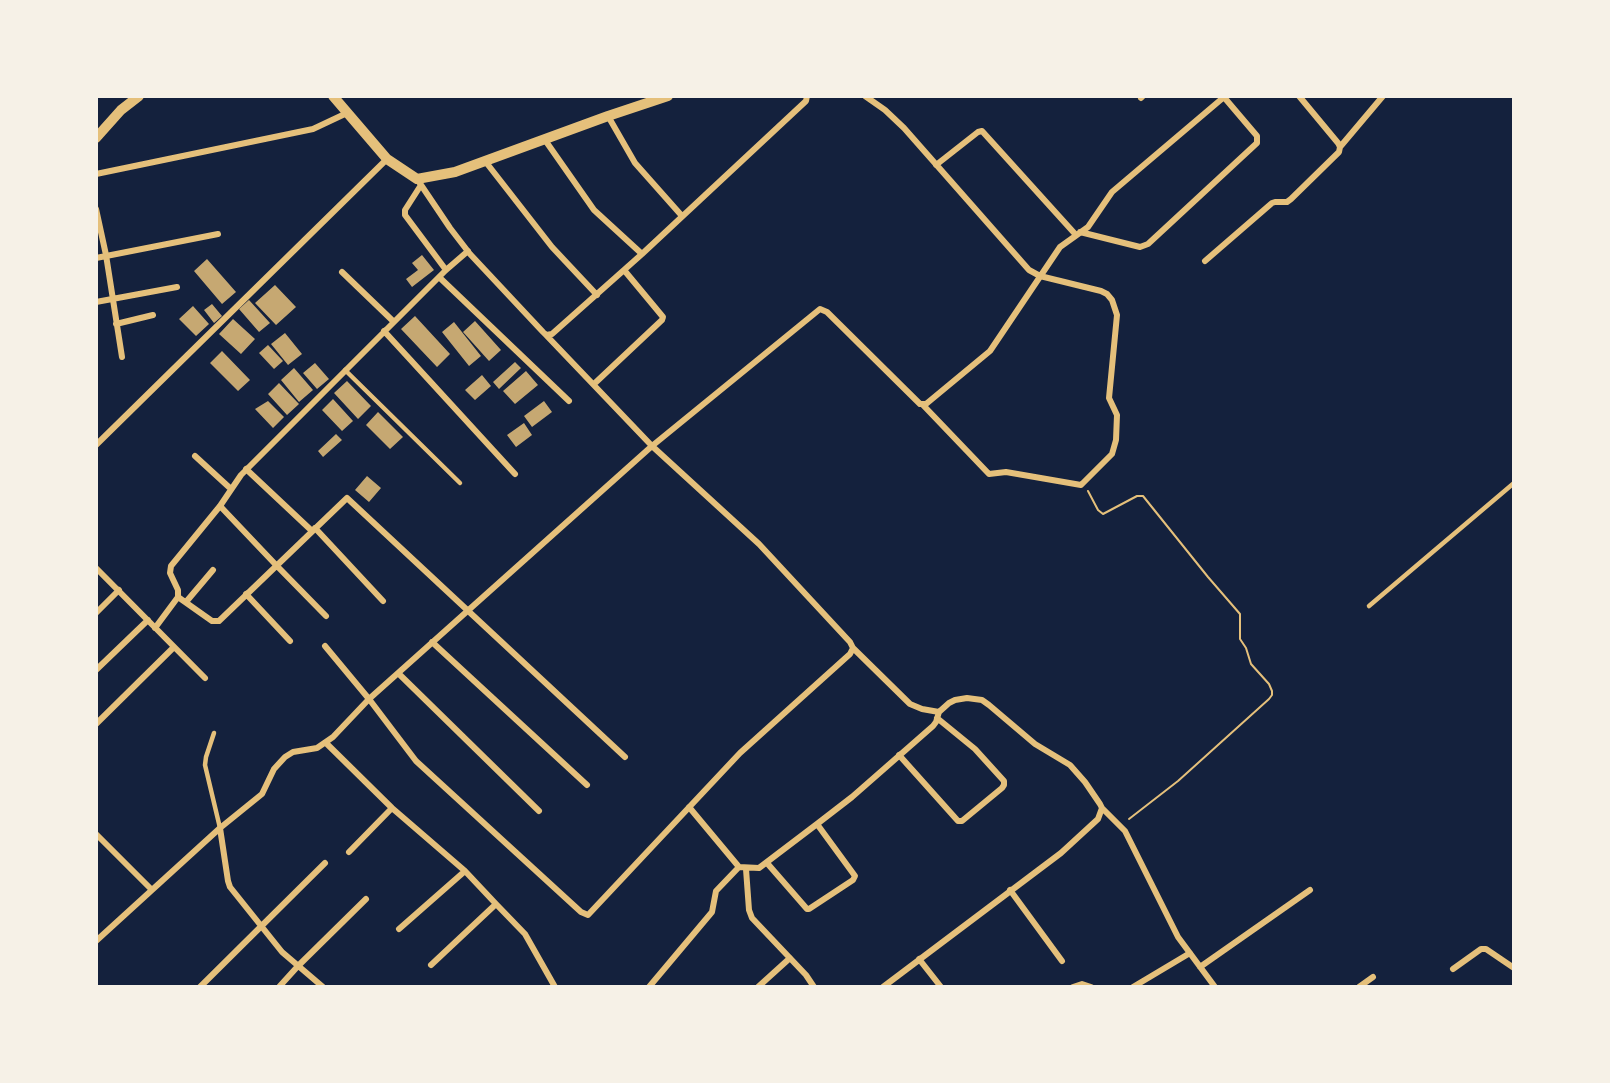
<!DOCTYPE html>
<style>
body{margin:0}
#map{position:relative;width:1610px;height:1083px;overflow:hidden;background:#14213d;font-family:"Alegreya Sans",sans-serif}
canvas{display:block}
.frame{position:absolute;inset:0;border:98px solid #f6f1e7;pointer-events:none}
</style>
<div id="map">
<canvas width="1610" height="1083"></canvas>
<div class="frame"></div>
</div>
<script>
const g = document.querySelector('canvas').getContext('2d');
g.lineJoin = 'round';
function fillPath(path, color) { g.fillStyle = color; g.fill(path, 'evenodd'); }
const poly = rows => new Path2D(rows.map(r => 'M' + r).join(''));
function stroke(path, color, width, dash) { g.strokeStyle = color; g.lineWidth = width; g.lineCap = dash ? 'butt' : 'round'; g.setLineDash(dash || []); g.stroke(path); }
fillPath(poly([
 [422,255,434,270,412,287,406,279,418,270,412,263],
 [207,259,236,292,222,304,194,271],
 [275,285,296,307,276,325,255,303],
 [249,300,270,323,259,332,239,309],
 [212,304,222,316,214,323,204,310],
 [193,306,209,324,196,336,179,319],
 [415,316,450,354,437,367,401,329],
 [233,319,255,339,241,354,219,334],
 [475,321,501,350,489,361,463,332],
 [454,322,481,356,469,366,442,332],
 [285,333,302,354,288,365,271,344],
 [268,345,283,361,274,369,259,353],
 [222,351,250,380,238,391,210,363],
 [515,362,521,368,499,389,493,382],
 [315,363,329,379,317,389,303,373],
 [294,368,313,390,299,402,281,380],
 [526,371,538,385,515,404,503,391],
 [482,375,491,386,475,400,465,390],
 [347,381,371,406,358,419,334,393],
 [279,383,299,404,287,415,268,394],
 [333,399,353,421,342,431,322,410],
 [268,401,284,417,273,428,255,409],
 [544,401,552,412,532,427,524,416],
 [378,412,403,437,390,449,366,425],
 [524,423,532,435,516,447,507,435],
 [336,434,342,440,323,457,318,451],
 [367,476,381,488,369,502,355,490]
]), '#c6a872');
stroke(poly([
 [1088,491,1098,510,1103,514,1137,496,1143,496,1208,577,1240,614,1240,639,1246,648,1251,664,1269,684,1272,691,1272,695,1269,699,1178,781,1129,819]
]), '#e5c07b', 2);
stroke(poly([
 [345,370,460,483],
 [1369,606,1514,483],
 [214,733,206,757,205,765,220,828]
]), '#e5c07b', 4.5);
stroke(poly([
 [865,96,885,110,904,128,1029,270,1040,276,1101,291,1107,294,1112,300,1117,315,1109,398,1117,415,1116,440,1112,454,1081,485,1006,472,989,474,923,405],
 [1141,98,1143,96],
 [608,116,635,163,682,216],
 [545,140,594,210,642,254],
 [1340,147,1383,96],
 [485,161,552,247,597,295],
 [936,165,978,132,982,131,1076,235],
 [96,174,313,129,347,113],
 [417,179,450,228,470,254,543,332,546,335,552,334,642,254,806,101,807,96],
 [421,185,405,210,405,215,446,270],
 [96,209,106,255,122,357],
 [1080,232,1140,247,1148,244,1257,143,1257,136,1223,96],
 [96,258,218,234],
 [1205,261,1272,203,1275,202,1287,202,1291,199,1339,152,1340,147,1338,143,1299,96],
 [342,272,394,322],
 [439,277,569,401],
 [96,302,177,287],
 [116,324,153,315],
 [384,331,515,474],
 [594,384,662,320,663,317,624,270],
 [96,445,387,159],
 [195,456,231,489],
 [246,469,312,531],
 [220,506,276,565,326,616],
 [315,528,383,601],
 [96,568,205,678],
 [246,594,290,641],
 [178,597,212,621,219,621,347,498,625,757],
 [186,602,213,570],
 [96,613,119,590],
 [155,628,178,597,178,590,170,573,171,566,220,506,241,475,446,270,468,251],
 [432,642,587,785],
 [325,646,369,699,416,761,581,912,588,915,740,753,850,654,853,648,850,642,759,544,652,446,546,335],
 [853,648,910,704,922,709,939,712],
 [96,670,148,620],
 [398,673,539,811],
 [96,724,174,647],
 [326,743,392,808,465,871,496,904,525,934,555,987],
 [899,755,958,821,962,821,1002,788,1004,785,1004,781,975,749,937,718],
 [1102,808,1125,831,1178,937,1215,987],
 [220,828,228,881,230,887,282,952,323,987],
 [96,834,152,890],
 [349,852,392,808],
 [767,863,807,909,809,909,853,880,855,876,817,824],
 [739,867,759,868,817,824,852,797,933,726,936,722,939,712,949,703,955,700,967,698,982,700,989,705,1035,744,1070,765,1085,782,1100,804,1102,808,1098,819,1061,853,883,987],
 [746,869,749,910,752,918,806,975,814,987],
 [1010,890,1062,961],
 [399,929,465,871],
 [96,941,220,828,262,794,274,769,285,757,293,752,317,748,333,737,369,699,652,446,820,309,827,312,920,404,926,404,990,351,1060,247,1088,227,1112,192,1224,97],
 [919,959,941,987],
 [431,965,496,904],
 [1200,967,1310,890],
 [1453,969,1481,949,1486,949,1514,968],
 [200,987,325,863],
 [279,987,298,966,366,899],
 [649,987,712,912,716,891,739,867,689,807],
 [758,987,790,958],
 [1073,987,1082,984,1091,987],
 [1133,987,1190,953],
 [1359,987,1373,977]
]), '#e5c07b', 6);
stroke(poly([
 [333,96,387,159,417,179,455,172,608,116,668,96],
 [96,138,121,110,139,96]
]), '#e5c07b', 10);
</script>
